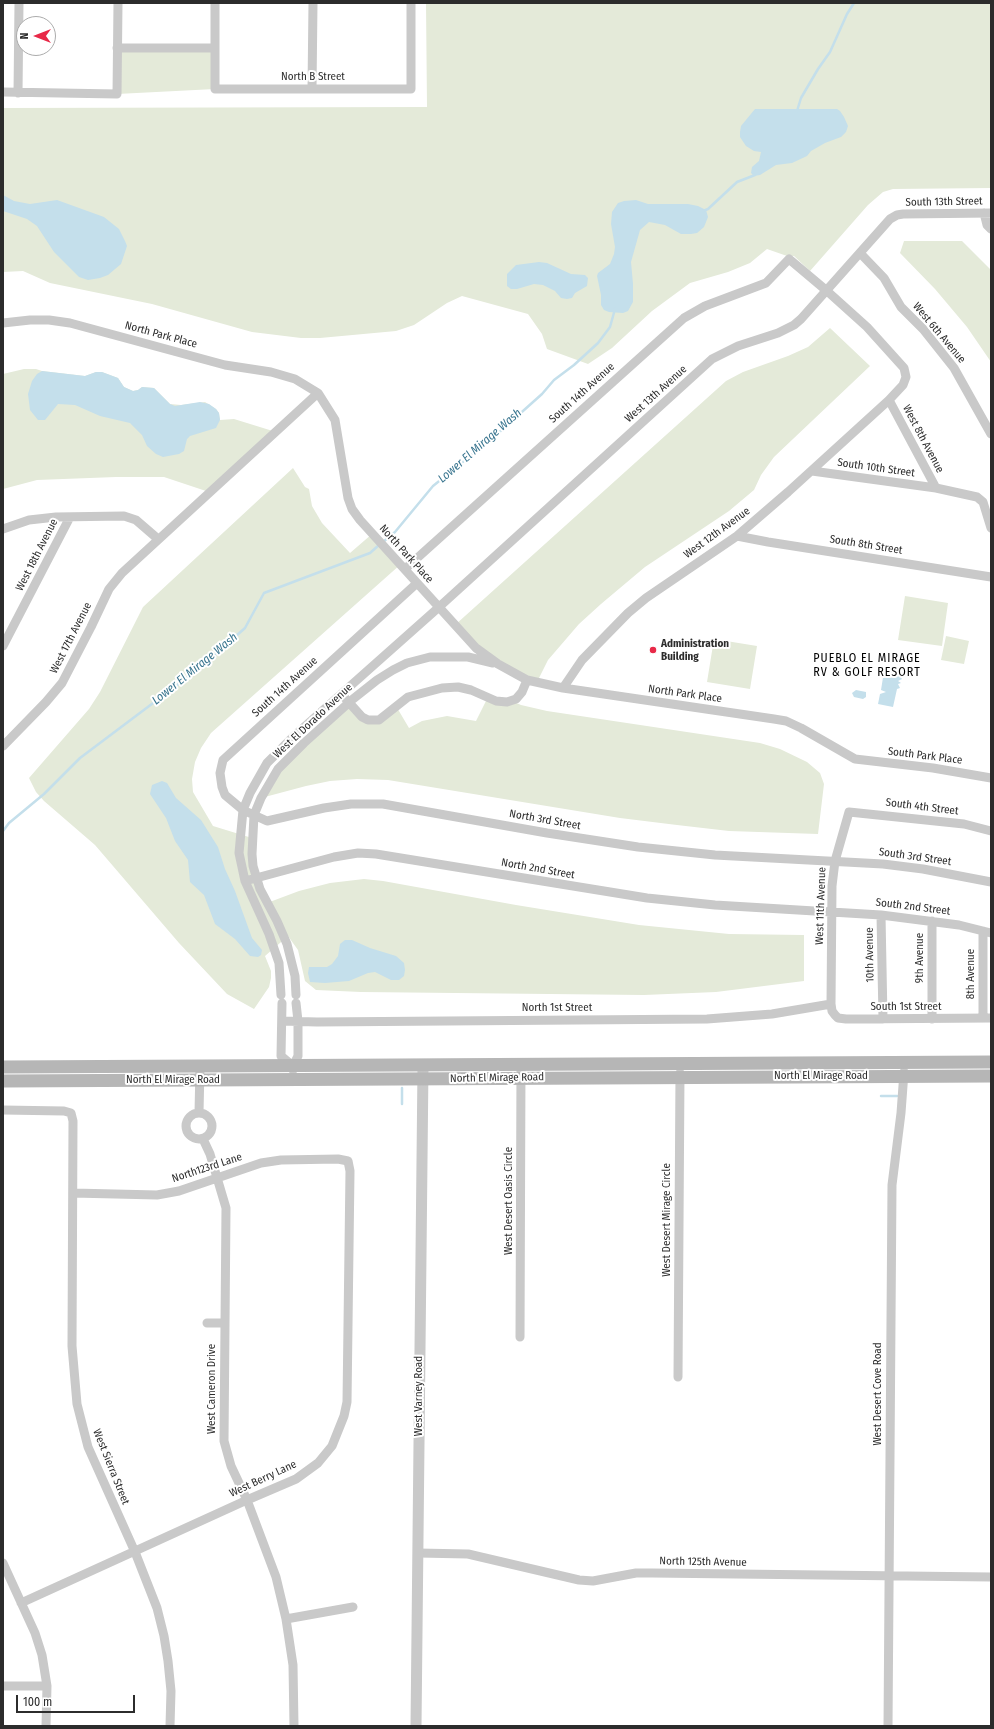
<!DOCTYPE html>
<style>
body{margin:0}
#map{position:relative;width:994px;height:1729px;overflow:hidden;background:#fff;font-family:"Fira Sans Condensed",sans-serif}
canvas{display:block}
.frame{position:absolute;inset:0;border:4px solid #2c2c2c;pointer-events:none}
.north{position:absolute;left:16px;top:16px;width:40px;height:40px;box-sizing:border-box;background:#fff;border:1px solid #ababab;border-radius:50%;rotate:270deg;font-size:11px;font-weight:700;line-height:16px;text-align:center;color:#2c2c2c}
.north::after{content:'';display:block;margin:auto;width:14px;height:18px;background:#e82948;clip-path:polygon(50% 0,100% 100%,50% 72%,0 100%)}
.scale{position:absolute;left:16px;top:1695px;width:119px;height:18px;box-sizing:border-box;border:2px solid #2c2c2c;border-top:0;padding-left:5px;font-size:12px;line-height:14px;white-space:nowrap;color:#2c2c2c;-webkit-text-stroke:3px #fff;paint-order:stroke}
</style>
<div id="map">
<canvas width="994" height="1729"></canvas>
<div class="frame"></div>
<div class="north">N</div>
<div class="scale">100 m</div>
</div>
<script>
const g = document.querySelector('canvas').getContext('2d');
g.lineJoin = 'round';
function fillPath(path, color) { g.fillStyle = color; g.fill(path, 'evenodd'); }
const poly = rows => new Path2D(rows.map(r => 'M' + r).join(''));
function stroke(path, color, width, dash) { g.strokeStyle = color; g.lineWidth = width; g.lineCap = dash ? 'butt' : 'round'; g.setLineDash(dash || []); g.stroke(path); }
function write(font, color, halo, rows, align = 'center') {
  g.font = font + ' "Fira Sans Condensed",sans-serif'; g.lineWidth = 4; g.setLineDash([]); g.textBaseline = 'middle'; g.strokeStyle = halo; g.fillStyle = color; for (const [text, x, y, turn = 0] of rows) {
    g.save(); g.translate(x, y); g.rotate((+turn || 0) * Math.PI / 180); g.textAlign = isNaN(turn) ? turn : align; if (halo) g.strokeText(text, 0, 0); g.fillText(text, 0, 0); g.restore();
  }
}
fillPath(poly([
 [426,3,991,3,991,188,893,189,883,192,868,205,810,271,794,256,787,256,767,249,750,263,728,272,690,283,652,311,612,348,588,364,547,349,542,334,528,314,462,296,447,303,414,325,396,331,320,338,301,338,252,332,152,304,50,283,23,271,3,272,3,108,427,107],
 [117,48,215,48,215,89,117,94],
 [904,241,962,241,991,270,991,362,967,327,935,289,900,253],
 [830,328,870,366,774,457,761,475,754,490,729,511,645,567,601,604,579,624,548,660,537,682,498,664,455,625,726,381,743,372,788,356,808,347],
 [24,369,36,369,42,371,85,376,96,372,102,372,118,378,124,387,133,391,138,390,142,387,154,388,170,404,181,405,205,402,216,409,219,413,220,420,234,419,276,432,209,492,164,477,116,477,37,480,3,489,3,374],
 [293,468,305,487,309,489,312,506,322,523,350,553,372,534,401,564,211,733,201,748,195,762,192,779,193,792,213,826,252,838,252,854,267,903,299,891,330,883,364,879,383,881,516,905,639,925,729,934,804,935,804,981,716,992,644,995,361,992,316,990,305,981,298,950,288,936,265,956,271,971,271,978,269,987,254,1009,227,994,179,943,95,845,44,801,36,792,29,778,89,709,100,692,143,607],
 [905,596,948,603,942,646,898,640],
 [946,636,969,641,964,664,941,660],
 [714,639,757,646,750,689,707,682],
 [488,697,512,701,521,705,547,711,760,743,780,749,807,762,820,773,824,784,818,834,729,831,677,825,620,818,388,780,357,779,330,781,306,786,261,798,278,769,350,702,373,720,396,706,409,728,422,721,447,716,476,721]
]), '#e4ead9');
fillPath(poly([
 [755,109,837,109,840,111,844,117,848,126,846,132,841,137,825,143,811,151,807,156,792,163,776,165,760,175,754,176,751,173,752,167,759,161,761,152,754,151,746,146,740,137,740,132,741,126],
 [3,195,14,201,30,204,57,200,104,217,119,229,125,241,127,246,121,264,108,275,100,278,88,280,79,277,54,252,37,226,27,219,3,211],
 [636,200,648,204,688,204,698,206,706,210,708,217,704,227,697,233,691,234,681,234,665,225,649,222,640,230,631,262,633,284,633,302,628,311,623,313,609,312,604,310,601,305,601,295,597,276,598,273,610,264,614,254,615,247,611,224,612,212,618,203,624,201],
 [539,262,547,263,571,274,585,275,588,278,587,286,575,293,572,298,567,299,561,298,555,291,543,285,534,284,517,289,511,289,507,286,507,274,516,265],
 [42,371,85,376,96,372,102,372,118,378,124,387,133,391,138,390,142,387,154,388,170,404,175,406,200,402,209,404,216,409,219,413,220,420,216,428,190,436,187,439,184,451,179,454,163,457,156,454,147,446,142,435,130,423,100,416,75,405,58,404,45,420,38,420,30,410,28,394,32,381,37,374],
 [885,665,901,668,900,671,902,673,899,675,902,679,898,681,901,683,898,684,900,688,897,689,893,707,878,704,880,694,886,692,881,690],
 [856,690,866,692,866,697,863,699,854,697,852,693],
 [162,781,167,783,176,798,201,820,218,847,225,869,235,891,252,938,262,950,261,955,258,957,250,956,235,939,215,924,204,895,190,882,188,860,175,841,166,818,150,794,152,785],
 [345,940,352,940,370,948,396,956,404,963,405,970,404,976,399,980,391,980,375,972,368,973,349,981,325,983,310,982,308,973,309,967,327,967,332,964,338,956,340,944]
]), '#c4dfeb');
stroke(poly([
 [797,111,801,98,818,69,830,52,847,14,854,3],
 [703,211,708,209,737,182,755,175],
 [383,542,395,532,433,486,495,436,542,394,554,380,574,365,598,343,610,327,615,309],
 [3,831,9,823,44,794,80,758,201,667,245,628,264,593,370,553,379,545],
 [402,1088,402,1104],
 [881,1096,897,1096]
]), '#c4dfeb', 2.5);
stroke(poly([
 [215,3,215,89,411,89,411,3],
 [117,48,215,48],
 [312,89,313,3],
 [3,92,117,94,118,3],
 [18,93,19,3],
 [984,213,987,225,991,229],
 [860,253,884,278,901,307,923,329,954,368,991,434],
 [3,323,30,320,49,320,70,323,225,365,271,372,295,379,318,393,335,420,348,498,352,509,360,520,476,648,498,664,527,680,563,688,774,719,786,721,801,728,855,759,933,768,991,778],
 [812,471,936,488],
 [3,529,29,520,56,517,124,516,136,520,158,539],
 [737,536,768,542,991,577],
 [405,569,684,318,705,306,766,283,789,259,827,291,867,327,904,368,906,377,903,385,889,400,936,488,977,497,983,502,991,528],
 [416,584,223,760,220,773,222,787,225,795,243,810,267,821,324,808,351,804,383,804,547,833,638,847,715,855,883,864,923,869,991,882],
 [3,646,70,517],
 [563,688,582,660,628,613,646,598,737,536,788,492,889,400],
 [345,698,362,717,368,720,379,720,408,697,442,688,458,687,471,690,496,701,507,702,516,699,522,692,527,680],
 [3,746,46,702,62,683,91,627,109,589,122,573,318,393],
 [991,831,964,824,849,812,835,861,832,886,831,1004,832,1011,835,1015,838,1018,846,1019,991,1018],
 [245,881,334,857,358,853,376,854,647,898,715,905,881,915,959,925,991,933],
 [881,915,883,1019],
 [281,995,279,963,269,934,245,881,239,853,243,810,250,793,267,763,294,736,438,608,712,359,738,346,778,333,794,325,801,319,890,219,897,215,903,214,991,213],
 [296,995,295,976,287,944,277,921,260,889,253,866,252,854,254,815,261,798,278,769,304,743,353,699,377,680,393,670,407,663,430,657,468,657,493,663],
 [282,1003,281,1056,293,1066],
 [983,1018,983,931],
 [932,1019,932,921],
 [282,1021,317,1022,707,1019,772,1014,831,1004],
 [293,1070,293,1066,298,1056,298,1021,296,1003],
 [3,1110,64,1111,71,1113,73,1121,72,1346,77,1404,88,1447,135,1552,157,1608,164,1636,168,1661,171,1691,170,1726],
 '186 1126a13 13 0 1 1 26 0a13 13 0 1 1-26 0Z',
 [199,1113,200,1067],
 [203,1139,210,1154,226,1208,224,1441,231,1466,247,1500,276,1577,286,1619,293,1665,294,1726],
 [207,1323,225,1323],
 [520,1337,521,1065],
 [678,1377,680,1073],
 [418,1553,468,1554,579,1580,593,1581,636,1573,652,1573,991,1577],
 [3,1563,35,1633,42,1655,47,1686,46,1726],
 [21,1603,247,1500,296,1479,318,1463,332,1446,344,1416,347,1402,350,1171,348,1161,338,1159,281,1160,261,1163,179,1191,157,1195,73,1193],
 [286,1619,353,1607],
 [3,1686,47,1686],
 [888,1726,892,1185,901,1113,904,1072]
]), '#c9c9c9', 9);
stroke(poly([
 [416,1726,423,1066]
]), '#c9c9c9', 11);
stroke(poly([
 [3,1067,991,1062],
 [3,1081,991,1076]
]), '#b6b6b6', 13);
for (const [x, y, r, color] of [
 [653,650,4,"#e82948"]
]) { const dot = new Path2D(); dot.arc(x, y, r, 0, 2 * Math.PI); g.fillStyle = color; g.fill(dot); stroke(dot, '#fff', 1.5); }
write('11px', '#2c2c2c', '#fff', [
 ["North B Street",313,77],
 ["South 13th Street",944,202,-1],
 ["West 6th Avenue",939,333,50],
 ["North Park Place",161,335,15],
 ["South 14th Avenue",582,393,-42],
 ["West 13th Avenue",656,394,-42],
 ["West 8th Avenue",923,439,62],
 ["South 10th Street",876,468,8],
 ["West 12th Avenue",717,533,-36],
 ["South 8th Street",866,545,9],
 ["North Park Place",406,554,48],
 ["West 18th Avenue",37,555,-63],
 ["West 17th Avenue",71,638,-63],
 ["South 14th Avenue",285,687,-42],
 ["North Park Place",685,694,8],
 ["West El Dorado Avenue",313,721,-43],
 ["South Park Place",925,756,7],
 ["South 4th Street",922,807,7],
 ["North 3rd Street",545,820,10],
 ["South 3rd Street",915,857,8],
 ["North 2nd Street",538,869,10],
 ["West 11th Avenue",821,906,-88],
 ["South 2nd Street",913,907,7],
 ["10th Avenue",870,955,-91],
 ["9th Avenue",920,958,-90],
 ["8th Avenue",971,974,-90],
 ["South 1st Street",906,1007],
 ["North 1st Street",557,1008],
 ["North El Mirage Road",821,1076],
 ["North El Mirage Road",497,1078,-1],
 ["North El Mirage Road",173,1080],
 ["North123rd Lane",207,1168,-18],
 ["West Desert Oasis Circle",509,1201,-90],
 ["West Desert Mirage Circle",667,1220,-90],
 ["West Cameron Drive",212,1389,-90],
 ["West Desert Cove Road",878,1394,-90],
 ["West Varney Road",419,1396,-90],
 ["West Sierra Street",111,1467,68],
 ["West Berry Lane",263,1479,-25],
 ["North 125th Avenue",703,1562,1]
]);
write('bold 11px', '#2c2c2c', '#fff', [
 ["Administration",661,644],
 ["Building",661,657]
], 'left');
write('italic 12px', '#39758f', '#fff', [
 ["Lower El Mirage Wash",480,446,-41],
 ["Lower El Mirage Wash",195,669,-39]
]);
g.letterSpacing = '1px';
write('12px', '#000', '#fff', [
 ["PUEBLO EL MIRAGE",867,659],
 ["RV & GOLF RESORT",867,673]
]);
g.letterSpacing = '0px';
</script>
